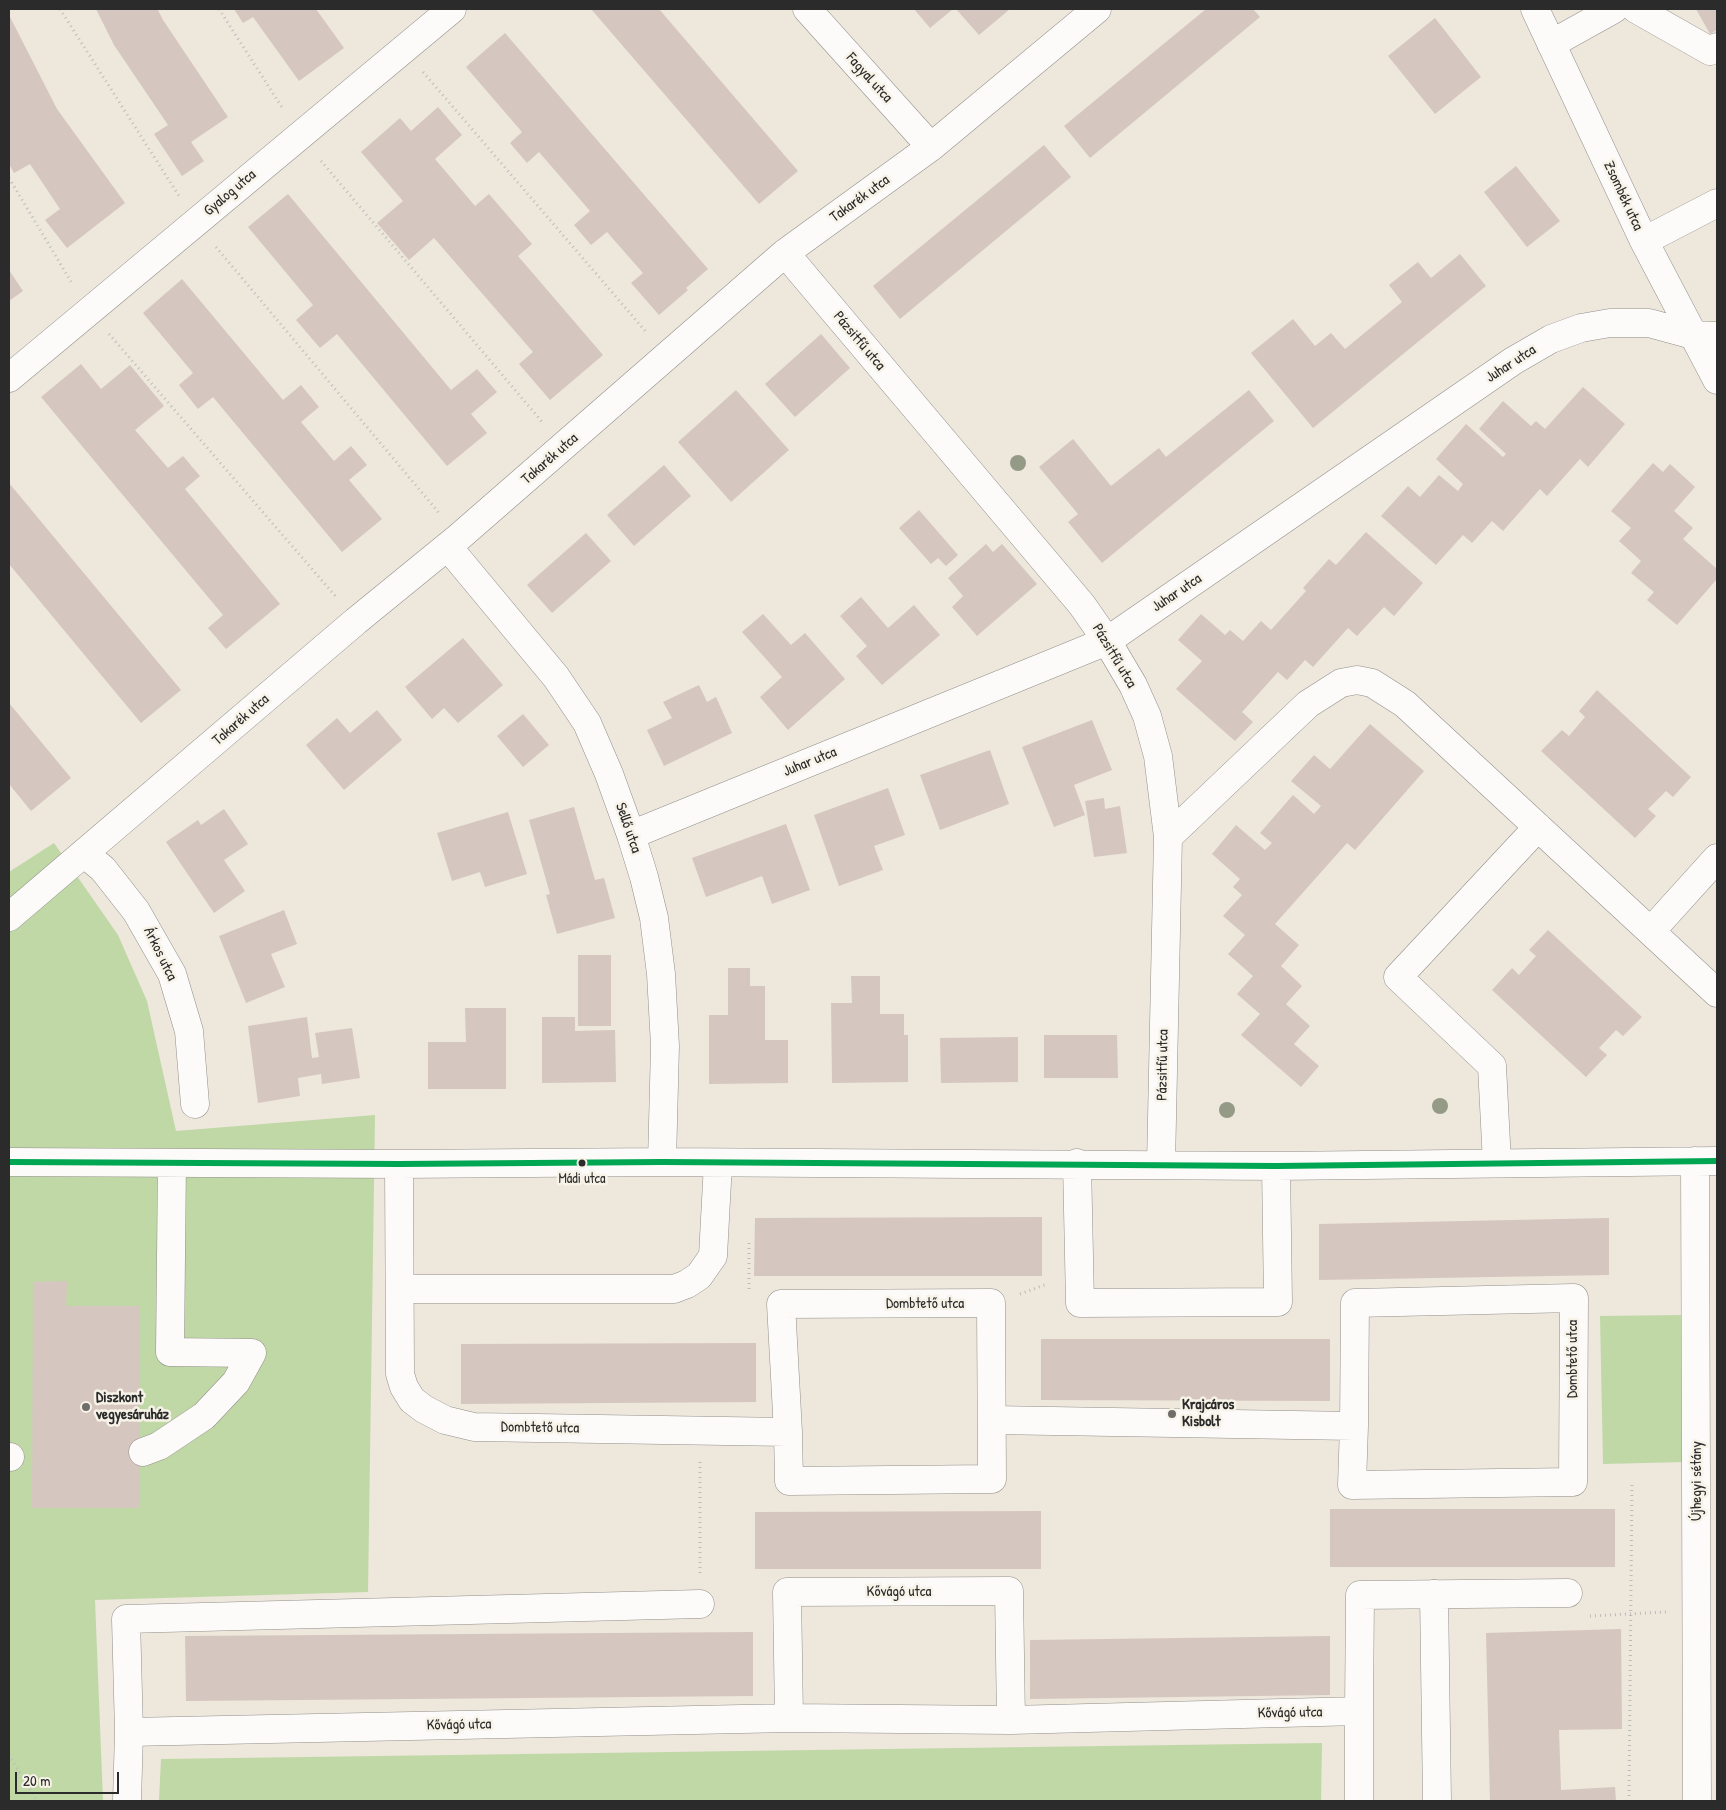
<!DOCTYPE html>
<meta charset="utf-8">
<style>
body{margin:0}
#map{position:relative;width:1726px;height:1810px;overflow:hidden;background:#ede7dc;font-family:"Patrick Hand",sans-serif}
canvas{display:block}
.frame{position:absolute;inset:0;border:10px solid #2b2b2b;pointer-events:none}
.scale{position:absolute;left:15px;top:1772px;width:104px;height:22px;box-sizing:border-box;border:2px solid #2b2b2b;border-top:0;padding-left:6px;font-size:15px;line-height:18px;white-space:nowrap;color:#2b2b2b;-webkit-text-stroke:4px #f7f3e8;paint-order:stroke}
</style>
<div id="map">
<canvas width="1726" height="1810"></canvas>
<div class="frame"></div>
<div class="scale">20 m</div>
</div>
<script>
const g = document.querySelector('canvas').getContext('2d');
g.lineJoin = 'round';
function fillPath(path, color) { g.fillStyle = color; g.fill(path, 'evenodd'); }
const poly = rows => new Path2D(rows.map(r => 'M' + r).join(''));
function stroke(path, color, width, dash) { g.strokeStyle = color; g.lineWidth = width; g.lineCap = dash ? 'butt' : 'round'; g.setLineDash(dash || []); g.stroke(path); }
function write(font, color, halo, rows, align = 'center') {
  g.font = font + ' "Patrick Hand",sans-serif'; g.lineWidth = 5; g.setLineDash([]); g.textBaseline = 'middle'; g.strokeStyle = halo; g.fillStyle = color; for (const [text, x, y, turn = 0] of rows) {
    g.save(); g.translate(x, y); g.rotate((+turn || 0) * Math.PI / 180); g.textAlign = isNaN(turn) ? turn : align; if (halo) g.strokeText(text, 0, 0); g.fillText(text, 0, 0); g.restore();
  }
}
fillPath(poly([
 [54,843,118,935,147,1001,176,1131,375,1115,368,1592,95,1600,103,1801,9,1801,9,872],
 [1683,1315,1685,1462,1603,1464,1600,1316],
 [1322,1743,1321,1801,159,1801,161,1759]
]), '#c0d8a6');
fillPath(poly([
 [96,9,161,9,158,10,163,20,228,117,191,142,204,161,182,176,154,134,168,125,114,45],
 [234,9,316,9,344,48,299,81,253,17,243,23],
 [591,9,659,9,798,171,759,204],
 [914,9,953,9,930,28],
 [956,9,1010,9,979,35],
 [1206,9,1253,9,1260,17,1090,158,1064,126],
 [1696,9,1717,9,1717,30,1710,34],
 [9,15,57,109,125,203,67,248,45,220,60,209,30,164,14,173,9,164],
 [1435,18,1481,77,1435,114,1388,56],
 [505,33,708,269,686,288,688,290,659,315,631,283,643,273,607,232,591,245,574,225,590,211,539,152,527,163,510,143,522,132,466,67],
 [438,107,462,135,435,159,475,206,489,194,532,244,518,256,603,355,550,400,519,364,533,352,434,238,409,260,377,223,403,201,361,152,400,118,411,131],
 [1044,145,1071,177,900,319,873,286],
 [1516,166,1560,221,1527,247,1484,192],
 [288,194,451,390,477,369,497,392,471,414,487,433,447,466,337,334,320,348,296,320,313,305,248,227],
 [1460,254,1486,286,1313,428,1251,353,1293,319,1315,346,1331,333,1345,349,1402,302,1389,285,1418,262,1431,278],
 [9,270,23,291,9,301],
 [182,279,283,400,301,385,319,407,301,422,334,461,351,446,367,465,349,480,382,519,342,552,213,397,198,409,179,385,193,373,143,313],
 [821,334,850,368,795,417,765,384],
 [81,364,101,389,130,365,164,406,135,430,168,468,183,456,200,476,185,489,280,604,226,649,208,628,223,615,41,397],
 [1583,387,1625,424,1588,467,1580,459,1547,496,1540,489,1503,531,1492,521,1472,543,1463,535,1436,565,1381,516,1408,486,1420,497,1439,475,1458,491,1463,484,1436,459,1466,424,1503,457,1506,454,1479,429,1503,401,1531,426,1536,421,1545,429],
 [736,390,789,450,731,502,678,442],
 [1249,390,1274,421,1102,563,1068,522,1078,514,1039,467,1073,439,1111,486,1159,448,1166,457],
 [1653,463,1663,472,1670,464,1695,487,1674,511,1693,528,1683,539,1717,569,1717,579,1677,625,1647,600,1654,592,1631,573,1641,561,1619,541,1631,528,1611,511],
 [664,465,691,496,634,546,607,515],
 [9,483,181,690,141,723,9,564],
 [919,510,958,555,946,566,938,558,931,564,899,528],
 [1366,532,1423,583,1394,616,1384,607,1357,636,1348,628,1313,667,1305,660,1287,680,1278,672,1242,712,1253,722,1235,741,1176,689,1202,661,1178,640,1201,614,1225,635,1230,630,1243,641,1261,621,1271,630,1306,591,1303,588,1329,559,1336,565],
 [586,533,611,561,552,613,527,585],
 [986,544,993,552,1002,544,1037,584,977,636,952,607,963,596,948,578],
 [861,597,888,628,914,605,940,635,882,685,856,656,867,646,840,616],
 [763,614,791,645,805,633,845,679,788,730,760,697,782,677,742,632],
 [463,638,503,685,458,723,444,708,432,719,405,687],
 [699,685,707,702,716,697,732,733,664,766,647,730,672,718,663,702],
 [1597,690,1691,777,1673,797,1666,791,1648,809,1656,816,1635,838,1541,751,1562,730,1569,736,1585,717,1579,711],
 [9,703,71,778,31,811,9,784],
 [377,710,402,740,344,790,306,745,337,718,350,733],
 [523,714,549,745,523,767,497,736],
 [1092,720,1112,770,1074,785,1085,815,1054,827,1022,747],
 [1370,724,1424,771,1355,850,1347,843,1275,924,1299,945,1281,966,1302,986,1286,1004,1310,1026,1294,1044,1319,1066,1301,1087,1241,1035,1260,1014,1237,994,1253,976,1228,954,1245,935,1223,916,1242,895,1233,887,1240,879,1212,854,1236,825,1265,850,1272,843,1260,833,1293,795,1314,814,1321,806,1291,781,1314,755,1330,769],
 [990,750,1009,804,940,830,920,775],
 [888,788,905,835,874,846,883,870,839,886,814,815],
 [1104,798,1105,809,1120,806,1127,853,1094,857,1085,801],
 [574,807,595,880,604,878,615,918,557,934,546,895,550,894,529,820],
 [224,809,248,844,224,860,245,891,214,913,166,842,198,820,201,825],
 [508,812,527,874,485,887,480,872,452,881,437,833],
 [786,824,810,890,772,904,762,876,706,897,692,858],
 [284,910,297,944,271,954,285,987,246,1003,219,936],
 [1548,930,1642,1017,1623,1036,1616,1030,1599,1048,1607,1055,1586,1077,1492,990,1512,968,1519,975,1536,956,1529,950],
 [578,955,611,955,611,1026,578,1026],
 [728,968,750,968,750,986,765,986,765,1040,788,1040,788,1083,709,1084,709,1015,728,1015],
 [851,976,880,976,880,1014,904,1014,904,1035,908,1035,908,1082,832,1083,831,1003,852,1003],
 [465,1008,506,1008,506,1089,428,1089,428,1042,466,1042],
 [307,1017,312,1058,319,1057,315,1033,352,1028,360,1078,322,1084,321,1074,298,1078,300,1096,258,1103,248,1026],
 [542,1017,575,1017,575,1031,615,1030,616,1082,542,1083],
 [1044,1035,1117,1035,1118,1078,1044,1078],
 [1018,1037,1018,1082,941,1083,940,1038],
 [1042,1217,1042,1276,754,1276,755,1218],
 [1609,1218,1609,1275,1319,1280,1319,1224],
 [67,1281,66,1306,140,1306,140,1508,32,1508,33,1282],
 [1041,1339,1330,1339,1330,1401,1041,1400],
 [756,1343,756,1402,461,1404,461,1344],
 [1330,1509,1615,1509,1615,1567,1330,1567],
 [1041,1511,1041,1569,755,1569,755,1512],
 [1621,1629,1622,1729,1559,1730,1561,1790,1615,1787,1616,1801,1490,1801,1486,1633],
 [753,1632,753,1696,186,1701,185,1636],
 [1330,1636,1330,1695,1030,1699,1030,1640]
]), '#d6c6c0');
const minor = poly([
 [807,9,931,147],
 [1535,9,1644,241,1717,380],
 [1636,9,1710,51,1717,47],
 [1551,44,1614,9],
 [1644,241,1717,203],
 [785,253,1082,605,1107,641,1133,685,1147,716,1158,756,1168,837,1161,1165],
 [9,378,452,9],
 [448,547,556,677,587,723,609,774,631,835,644,877,654,918,661,974,665,1046,662,1162],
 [631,835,1107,641,1513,361,1551,339,1581,328,1610,323,1649,323,1693,335,1717,336],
 [1168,837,1308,704,1341,683,1357,680,1372,683,1405,704,1717,993],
 [85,854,103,869,136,911,172,974,189,1031,195,1104],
 [9,917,356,621,459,537,785,253,931,147,1097,9],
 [1651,931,1717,858],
 [1695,1161,1697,1801],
 [9,1162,399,1164,662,1162,1276,1166,1717,1161],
 [1077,1163,1080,1303,1278,1302,1276,1166],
 [1497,1163,1492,1066,1398,977,1538,827],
 [399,1164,400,1374,404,1387,412,1400,424,1409,445,1420,474,1427,788,1432,781,1304,991,1303,992,1479,789,1481,788,1432],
 [401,1289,674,1289,687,1284,699,1276,713,1256,718,1163],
 [992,1420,1354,1426,1355,1303,1574,1298,1573,1482,1352,1485,1354,1426],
 [143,1452,159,1446,204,1416,236,1382,252,1353,170,1352,172,1163],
 [9,1457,10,1457],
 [1434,1594,1437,1801],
 [1359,1711,1359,1801],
 [789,1718,1011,1720],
 [129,1732,126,1619,700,1604],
 [127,1801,129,1732,789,1718,787,1592,1009,1591,1011,1720,1359,1711,1360,1595,1568,1593]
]);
stroke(minor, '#928f8a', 29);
stroke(poly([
 [60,9,179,196],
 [219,9,283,109],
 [423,72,647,333],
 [321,161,543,423],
 [9,178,73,285],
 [216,247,439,513],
 [109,334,337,598],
 [749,1243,749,1290],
 [1020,1294,1047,1284],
 [700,1573,700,1462],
 [1590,1616,1666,1612],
 [9,1755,37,1801],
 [1629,1801,1632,1481]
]), '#bdbcbb', 3, [1, 4]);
stroke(minor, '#fcfbfa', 28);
stroke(poly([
 [9,1162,399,1164,662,1162,1276,1166,1717,1161]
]), '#00a651', 6);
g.fillStyle = '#959a87';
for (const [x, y] of [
 [1018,463],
 [1440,1106],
 [1227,1110]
]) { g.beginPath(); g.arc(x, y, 8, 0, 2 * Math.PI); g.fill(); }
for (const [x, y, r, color] of [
 [582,1163,4.5,"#2b2b2b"],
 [86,1407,5,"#6f6d69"],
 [1172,1414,5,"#6f6d69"]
]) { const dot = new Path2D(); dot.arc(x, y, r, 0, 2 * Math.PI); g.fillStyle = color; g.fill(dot); stroke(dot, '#f7f3e8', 2); }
write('14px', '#2b2b2b', '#f7f3e8', [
 ["Mádi utca",582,1179]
]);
write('15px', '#2b2b2b', '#f7f3e8', [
 ["Fagyal utca",869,78,48],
 ["Gyalog utca",230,193,-40],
 ["Zsombék utca",1623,196,65],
 ["Takarék utca",860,199,-36],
 ["Pázsitfű utca",859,341,50],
 ["Juhar utca",1511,364,-33],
 ["Takarék utca",550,459,-41],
 ["Juhar utca",1177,593,-34],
 ["Pázsitfű utca",1114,656,59],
 ["Takarék utca",241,720,-41],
 ["Juhar utca",810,762,-22],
 ["Sellő utca",628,828,71],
 ["Árkos utca",160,954,64],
 ["Pázsitfű utca",1163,1065,-89],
 ["Dombtető utca",925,1304],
 ["Dombtető utca",1573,1359,-90],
 ["Dombtető utca",540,1428,1],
 ["Újhegyi sétány",1697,1481,-90],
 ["Kővágó utca",899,1592],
 ["Kővágó utca",1290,1713,-1],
 ["Kővágó utca",459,1725,-1]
]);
write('bold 15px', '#2b2b2b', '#f7f3e8', [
 ["Diszkont",96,1398],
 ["vegyesáruház",96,1415],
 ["Krajcáros",1182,1405],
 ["Kisbolt",1182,1422]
], 'left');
</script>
